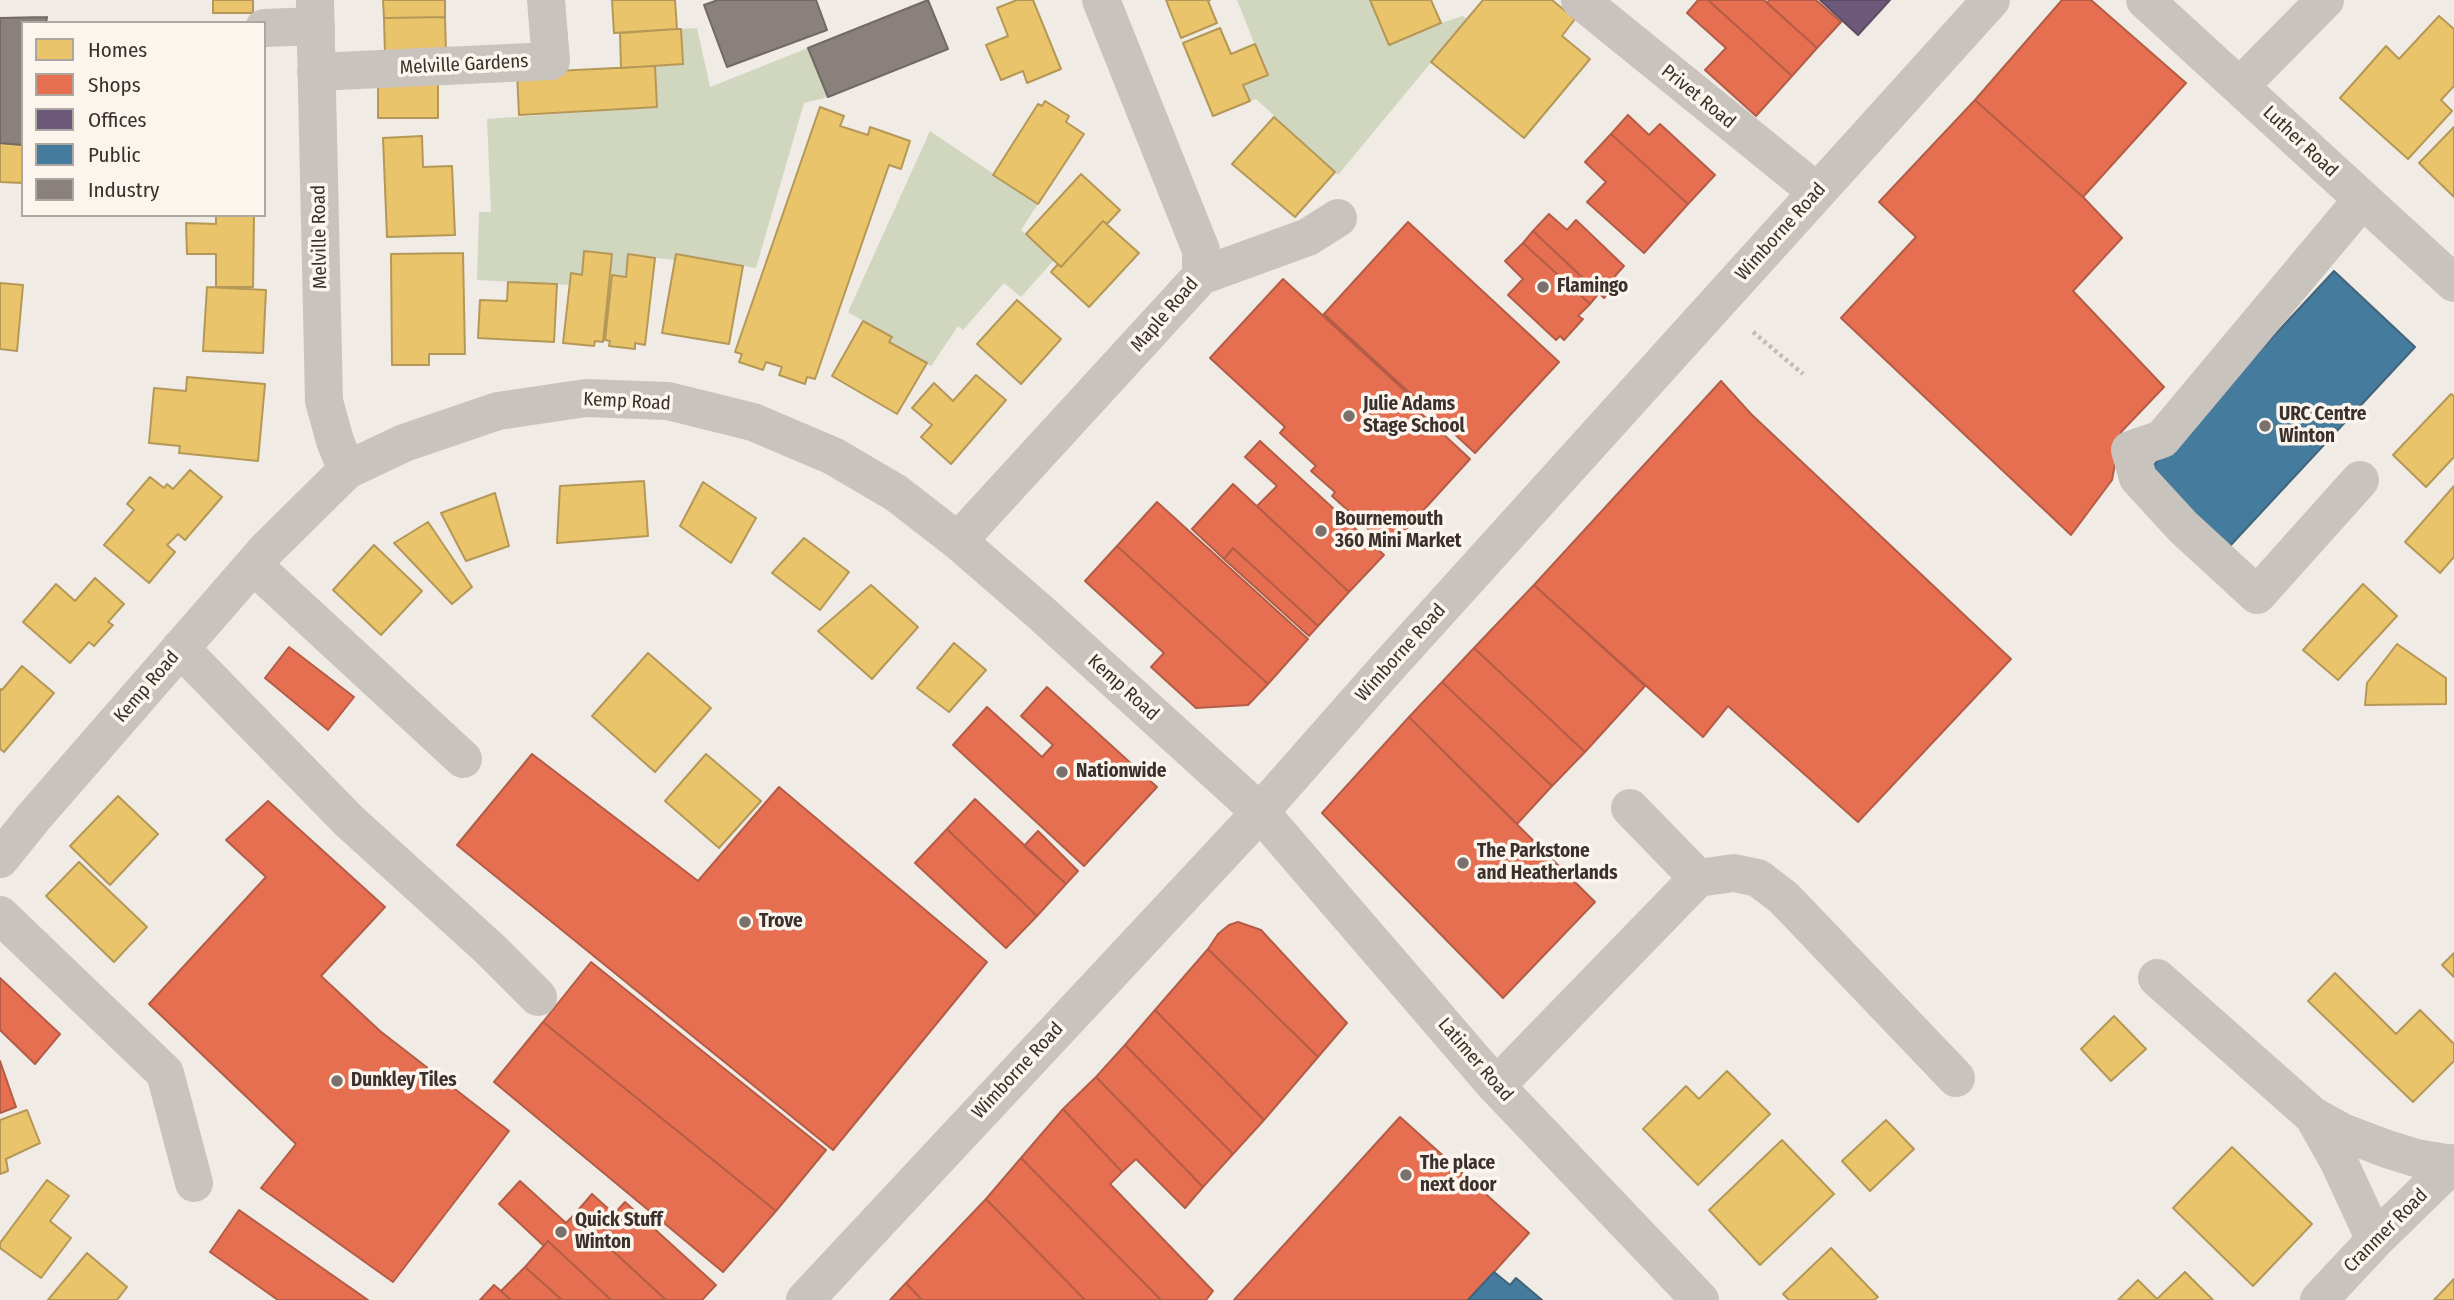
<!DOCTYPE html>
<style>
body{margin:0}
#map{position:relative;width:2454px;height:1300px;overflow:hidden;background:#f0ebe5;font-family:"Fira Sans Condensed",sans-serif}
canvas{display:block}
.legend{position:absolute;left:21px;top:21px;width:245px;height:196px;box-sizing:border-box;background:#fbf5ee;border:2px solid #aea6a0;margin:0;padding:9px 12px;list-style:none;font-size:21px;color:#3b302b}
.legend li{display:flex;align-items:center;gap:14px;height:35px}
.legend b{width:35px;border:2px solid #aea6a0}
</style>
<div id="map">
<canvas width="2454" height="1300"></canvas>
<ul class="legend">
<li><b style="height:19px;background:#e9c46a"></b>Homes</li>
<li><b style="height:19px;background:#e76f51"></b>Shops</li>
<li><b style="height:19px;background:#6d597a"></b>Offices</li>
<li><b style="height:19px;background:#457b9d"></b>Public</li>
<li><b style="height:19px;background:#8a817c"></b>Industry</li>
</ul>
</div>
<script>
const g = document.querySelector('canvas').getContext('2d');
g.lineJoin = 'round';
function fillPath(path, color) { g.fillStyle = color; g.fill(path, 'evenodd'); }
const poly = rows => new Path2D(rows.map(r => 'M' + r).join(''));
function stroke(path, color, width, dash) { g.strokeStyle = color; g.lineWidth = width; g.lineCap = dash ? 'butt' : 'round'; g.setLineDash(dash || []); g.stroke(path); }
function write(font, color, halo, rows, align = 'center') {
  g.font = font + ' "Fira Sans Condensed",sans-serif'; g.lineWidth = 7; g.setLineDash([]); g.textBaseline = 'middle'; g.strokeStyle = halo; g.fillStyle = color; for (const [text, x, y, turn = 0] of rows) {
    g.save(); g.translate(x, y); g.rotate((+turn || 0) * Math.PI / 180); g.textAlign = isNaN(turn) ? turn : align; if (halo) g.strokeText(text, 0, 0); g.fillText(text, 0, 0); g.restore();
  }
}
fillPath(poly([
 [1237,0,1370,0,1389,44,1441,23,1463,16,1467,19,1338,175,1256,99,1250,101,1243,85,1267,75],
 [697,28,710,87,808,48,828,97,804,103,756,268,676,254,675,260,628,255,626,277,610,275,612,254,584,251,582,275,571,274,569,285,477,280,479,212,491,212,487,119,657,107,655,66,683,64,681,29],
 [930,131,1038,204,1021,230,1054,260,1021,297,1004,283,963,330,958,326,931,366,889,342,891,337,848,312]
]), '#d1d6bf');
const homes = poly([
 [213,0,253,0,253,13,213,13,213,0],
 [383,0,445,0,445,17,384,18,383,0],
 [612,0,675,0,677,29,614,33,612,0],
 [1017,0,1033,0,1061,69,1027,83,1023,71,1001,80,986,45,1008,36,997,8,1017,0],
 [1166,0,1210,0,1208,1,1217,23,1181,38,1166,0],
 [1370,0,1431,0,1441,23,1389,45,1370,0],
 [1483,0,1552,0,1575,19,1562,36,1590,59,1524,138,1431,62,1483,0],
 [2439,16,2454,29,2454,86,2441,100,2452,111,2408,159,2340,98,2386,46,2399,59,2439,16],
 [445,17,446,53,385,55,384,18,445,17],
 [1220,28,1231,54,1255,44,1268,75,1243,85,1250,101,1213,116,1183,43,1220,28],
 [677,29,681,29,683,64,621,68,620,33,677,29],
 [655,66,657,107,519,115,517,73,655,66],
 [438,80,438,118,378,118,378,81,438,80],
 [1045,101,1069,116,1066,122,1084,134,1038,204,993,175,1038,104,1042,106,1045,101],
 [820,107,844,116,840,126,868,135,870,127,910,141,901,169,889,165,815,379,807,377,805,384,779,375,782,367,766,362,763,370,739,362,742,354,735,352,820,107],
 [1274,117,1335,172,1295,217,1232,164,1274,117],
 [2454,127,2454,197,2419,163,2454,127],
 [422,136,423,167,452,166,455,235,387,237,383,138,422,136],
 [0,143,23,145,23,183,0,182,0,143],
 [1081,174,1120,210,1107,224,1103,221,1061,267,1026,234,1081,174],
 [216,215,254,215,253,287,216,287,216,254,187,254,186,223,216,224,216,215],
 [1103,221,1139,253,1089,307,1051,272,1058,264,1061,267,1103,221],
 [584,251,612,254,603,342,595,341,594,346,563,343,571,273,582,275,584,251],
 [463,253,465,354,429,354,429,365,392,365,391,254,463,253],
 [628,254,655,258,645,345,635,343,635,349,609,346,610,341,605,340,612,275,626,277,628,254],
 [676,254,743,266,729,344,662,333,676,254],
 [508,282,557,284,554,342,478,338,480,300,507,301,508,282],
 [0,283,23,285,17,351,0,349,0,283],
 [207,287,266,290,263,353,203,351,207,287],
 [1017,300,1061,339,1021,384,977,344,1017,300],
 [863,321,892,337,889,342,927,363,897,414,832,376,863,321],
 [976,375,1006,400,951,464,921,437,932,425,912,408,934,383,953,401,976,375],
 [187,377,265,384,258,461,179,453,180,446,149,443,154,388,186,391,187,377],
 [2451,394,2454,396,2454,457,2426,487,2393,455,2451,394],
 [190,470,222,497,185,540,178,534,167,545,175,552,149,583,104,545,134,510,127,504,150,477,164,488,167,484,173,489,190,470],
 [644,481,648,536,557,543,560,486,644,481],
 [703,482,756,518,731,563,680,526,703,482],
 [2454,486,2454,557,2440,573,2405,542,2454,486],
 [495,493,509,546,466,561,441,513,495,493],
 [428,522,472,587,452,604,394,543,428,522],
 [804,538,849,572,820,610,772,573,804,538],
 [374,545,422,591,381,635,333,590,374,545],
 [95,578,124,604,108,622,113,625,94,646,89,642,70,663,23,622,56,584,75,601,95,578],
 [2363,584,2397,616,2338,680,2303,650,2363,584],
 [871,585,918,627,872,679,818,631,871,585],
 [954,643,986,670,949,712,917,688,954,643],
 [2397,644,2446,678,2446,704,2365,705,2367,683,2397,644],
 [648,653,711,708,655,772,592,716,648,653],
 [22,666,54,693,4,752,0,749,0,689,2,690,22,666],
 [706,754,761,801,719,848,665,801,706,754],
 [118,796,158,834,110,885,70,846,118,796],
 [79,862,147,927,114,962,46,896,79,862],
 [2454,953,2454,977,2442,965,2454,953],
 [2335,973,2396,1034,2420,1010,2454,1044,2454,1061,2413,1102,2308,1001,2335,973],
 [2114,1016,2146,1049,2111,1081,2081,1049,2114,1016],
 [1727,1071,1770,1114,1698,1185,1643,1129,1686,1086,1699,1099,1727,1071],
 [27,1110,40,1143,6,1159,8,1171,0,1174,0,1120,27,1110],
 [1886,1120,1914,1149,1870,1191,1842,1161,1886,1120],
 [1782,1140,1834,1194,1760,1265,1709,1210,1782,1140],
 [2232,1147,2312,1224,2253,1286,2173,1208,2232,1147],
 [47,1180,69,1196,50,1221,71,1238,41,1278,0,1248,0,1243,47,1180],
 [1831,1248,1878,1297,1874,1300,1789,1300,1783,1294,1831,1248],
 [87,1253,127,1287,117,1300,48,1300,87,1253],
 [2185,1272,2213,1300,2118,1300,2138,1280,2157,1299,2185,1272],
 [2454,1279,2454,1300,2434,1300,2454,1279]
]);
fillPath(homes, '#e9c46a');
stroke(homes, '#b59857', 2);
const shops = poly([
 [1698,0,1708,0,1792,76,1756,116,1705,70,1726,48,1687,13,1698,0],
 [1708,0,1764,0,1817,48,1792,76,1708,0],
 [1769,0,1816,0,1841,22,1817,48,1767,3,1769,0],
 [2062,0,2091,0,2186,83,2083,197,1975,100,2062,0],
 [1975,100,2083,197,2122,238,2073,291,2164,387,2121,432,2112,480,2071,535,1841,318,1916,237,1879,202,1975,100],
 [1628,115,1649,135,1660,124,1715,175,1688,204,1611,134,1628,115],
 [1611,134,1688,204,1644,253,1587,202,1606,182,1585,162,1611,134],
 [1549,214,1567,230,1576,220,1624,266,1615,276,1620,281,1604,298,1533,231,1549,214],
 [1408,222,1559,362,1475,453,1324,314,1408,222],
 [1533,231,1599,293,1590,304,1523,243,1533,231],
 [1523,243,1590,304,1578,316,1583,319,1564,340,1560,336,1556,340,1508,295,1523,279,1505,261,1523,243],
 [1283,279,1417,402,1413,406,1470,459,1389,548,1332,496,1335,492,1311,471,1316,466,1280,433,1285,427,1210,358,1283,279],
 [1721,381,1751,414,2011,659,1858,822,1728,706,1703,737,1534,585,1721,381],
 [1260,441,1384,555,1349,592,1257,506,1277,486,1245,457,1260,441],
 [1233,484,1349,592,1318,626,1233,548,1224,559,1192,529,1233,484],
 [1157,502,1308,639,1268,684,1117,546,1157,502],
 [1117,546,1268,684,1248,705,1196,708,1151,667,1164,653,1085,581,1117,546],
 [1233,548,1318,626,1309,636,1224,559,1233,548],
 [1534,585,1645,686,1585,752,1474,648,1534,585],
 [289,647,354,697,328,730,265,678,289,647],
 [1474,648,1585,752,1552,786,1442,682,1474,648],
 [1442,682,1552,786,1517,824,1409,717,1442,682],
 [1047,687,1157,787,1084,866,953,745,987,707,1042,757,1053,745,1021,716,1047,687],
 [1409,717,1595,902,1503,998,1322,813,1409,717],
 [532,754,698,881,779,787,987,962,833,1150,457,845,532,754],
 [975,799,1066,884,1037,916,947,829,975,799],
 [268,801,385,907,321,976,380,1031,509,1131,393,1282,261,1188,296,1144,149,1004,266,877,226,840,268,801],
 [947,829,1037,916,1006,948,915,863,947,829],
 [1038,831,1078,871,1066,884,1024,846,1038,831],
 [1238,922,1261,930,1347,1023,1318,1057,1208,949,1218,934,1229,925,1238,922],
 [1208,949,1318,1057,1264,1120,1155,1010,1208,949],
 [591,962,826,1150,776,1211,543,1022,591,962],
 [0,978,60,1034,35,1064,0,1030,0,978],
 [1155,1010,1264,1120,1233,1154,1125,1045,1155,1010],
 [543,1022,776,1211,723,1272,494,1082,543,1022],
 [1125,1045,1233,1154,1203,1187,1096,1077,1125,1045],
 [0,1061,16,1107,0,1113,0,1061],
 [1096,1077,1203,1187,1185,1208,1136,1159,1122,1172,1063,1109,1096,1077],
 [1063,1109,1122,1172,1110,1184,1213,1291,1206,1300,1161,1300,1021,1158,1063,1109],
 [1400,1117,1529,1233,1494,1272,1468,1300,1234,1300,1400,1117],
 [1021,1158,1161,1300,1085,1300,986,1199,1021,1158],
 [520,1181,566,1223,574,1215,666,1300,611,1300,548,1241,544,1246,499,1204,520,1181],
 [592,1194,614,1214,625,1202,716,1285,702,1300,666,1300,574,1215,592,1194],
 [986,1199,1085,1300,922,1300,906,1283,986,1199],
 [239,1210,368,1300,278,1300,210,1252,239,1210],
 [548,1241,611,1300,562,1300,525,1267,548,1241],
 [525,1267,562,1300,511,1300,501,1291,525,1267],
 [906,1283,922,1300,890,1300,906,1283],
 [494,1285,501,1291,511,1300,480,1300,494,1285]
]);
fillPath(shops, '#e76f51');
stroke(shops, '#b35c46', 2);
const offices = poly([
 [1820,0,1890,0,1858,35,1820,0]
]);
fillPath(offices, '#6d597a');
stroke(offices, '#5e4d62', 2);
const public = poly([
 [2334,271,2415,347,2229,547,2148,471,2334,271],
 [1494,1272,1510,1285,1516,1278,1542,1300,1468,1300,1494,1272]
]);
fillPath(public, '#457b9d');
stroke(public, '#42647b', 2);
const industry = poly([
 [718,0,816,0,827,30,727,67,704,5,718,0],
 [928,0,948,49,828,97,808,48,928,0],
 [47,17,46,23,23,23,23,145,0,143,0,18,47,17]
]);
fillPath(industry, '#8a817c');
stroke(industry, '#726964', 2);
stroke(poly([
 [1753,332,1803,374]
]), '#c2bbb6', 4.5, [3.5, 3.5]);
stroke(poly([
 [315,0,324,401,335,441,347,470],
 [1580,0,1817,192],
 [2145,0,2454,283],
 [264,28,316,26],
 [316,72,551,61,546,0],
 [2240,86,2325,0],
 [1201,276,1308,237,1338,218],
 [2360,480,2257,595,2183,527,2138,478,2130,450,2162,439,2362,200],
 [958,541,1201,276,1201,250,1101,0],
 [253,565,463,759],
 [180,648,349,821,490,949,538,997],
 [0,859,33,818,267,549,347,470,404,443,498,411,586,398,668,401,753,422,833,456,896,493,958,541,1041,613,1260,812,1496,1086,1700,1300],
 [1698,878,1734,873,1758,878,1784,898,1956,1078],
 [0,915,165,1073,194,1183],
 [2157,978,2313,1116,2342,1132,2387,1149,2416,1158,2453,1164],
 [1496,1086,1698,878,1630,808],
 [2313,1116,2339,1162,2375,1240],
 [805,1300,1244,830,1385,670,1991,0],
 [2319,1300,2375,1240,2454,1163]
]), '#c9c3be', 38);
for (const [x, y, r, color] of [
 [1543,287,7,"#7a716c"],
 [1349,416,7,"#7a716c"],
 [2265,426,7,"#7a716c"],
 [1321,531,7,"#7a716c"],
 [1062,772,7,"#7a716c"],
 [1463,863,7,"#7a716c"],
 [745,922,7,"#7a716c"],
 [337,1081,7,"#7a716c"],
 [1406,1175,7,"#7a716c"],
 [561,1232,7,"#7a716c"]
]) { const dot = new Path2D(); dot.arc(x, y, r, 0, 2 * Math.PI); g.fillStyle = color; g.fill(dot); stroke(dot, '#fbf5ee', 2.5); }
write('19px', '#3b302b', '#fbf5ee', [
 ["Melville Gardens",464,65,-3],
 ["Privet Road",1698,97,39],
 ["Luther Road",2300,142,43],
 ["Wimborne Road",1781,232,-48],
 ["Melville Road",320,237,-91],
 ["Maple Road",1165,315,-49],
 ["Kemp Road",627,402,3],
 ["Wimborne Road",1401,653,-48],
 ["Kemp Road",147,687,-49],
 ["Kemp Road",1123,688,42],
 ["Latimer Road",1475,1060,49],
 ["Wimborne Road",1018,1071,-47],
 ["Cranmer Road",2386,1231,-45]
]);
write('bold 19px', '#3b302b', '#fbf5ee', [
 ["Flamingo",1557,287],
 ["Julie Adams",1363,405],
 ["Stage School",1363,427],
 ["URC Centre",2279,415],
 ["Winton",2279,437],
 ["Bournemouth",1335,520],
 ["360 Mini Market",1335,542],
 ["Nationwide",1076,772],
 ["The Parkstone",1477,852],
 ["and Heatherlands",1477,874],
 ["Trove",759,922],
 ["Dunkley Tiles",351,1081],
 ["The place",1420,1164],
 ["next door",1420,1186],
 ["Quick Stuff",575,1221],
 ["Winton",575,1243]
], 'left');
</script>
